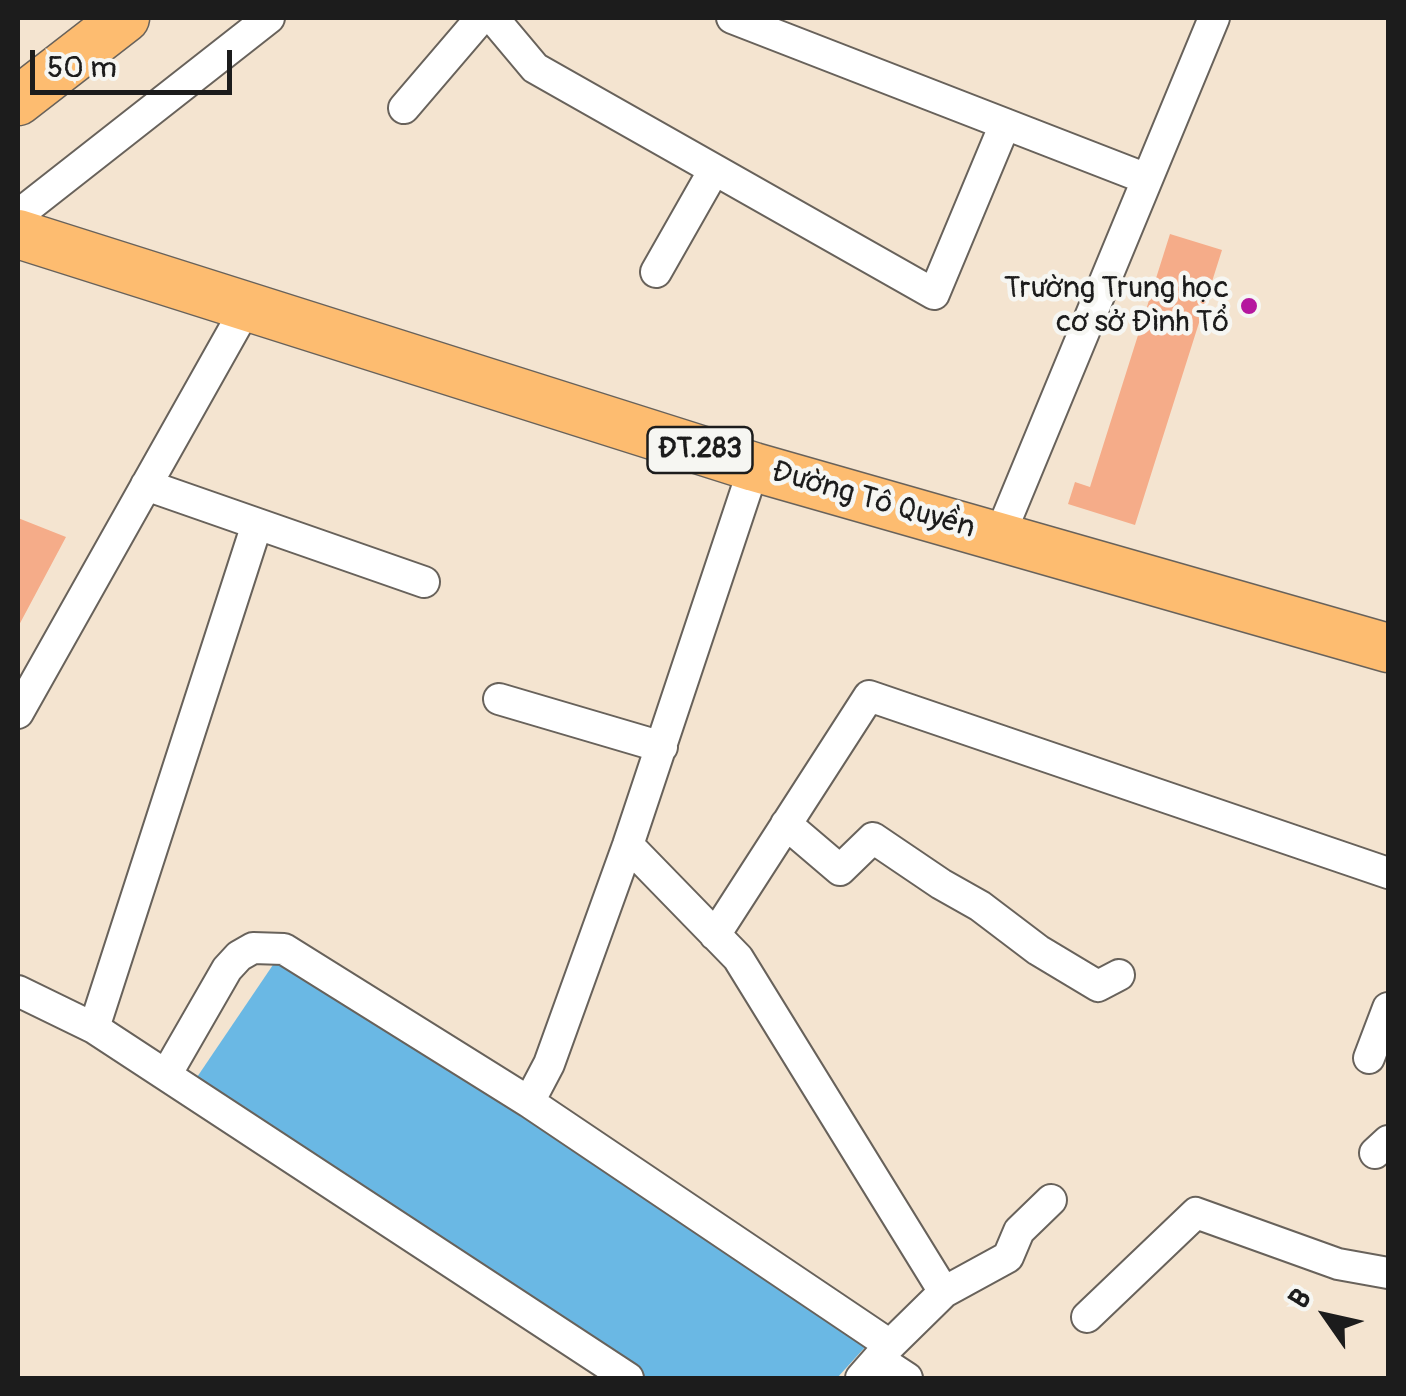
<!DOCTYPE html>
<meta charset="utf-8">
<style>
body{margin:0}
#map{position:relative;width:1406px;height:1396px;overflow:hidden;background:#f4e4d0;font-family:Pangolin,sans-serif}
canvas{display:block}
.frame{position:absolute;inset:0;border:20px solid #1c1c1c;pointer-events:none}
.north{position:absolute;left:1276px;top:1266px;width:100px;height:100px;-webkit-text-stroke:8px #f6f6f2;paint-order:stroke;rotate:304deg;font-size:28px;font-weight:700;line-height:40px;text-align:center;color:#1c1c1c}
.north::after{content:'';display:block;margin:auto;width:35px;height:45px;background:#1c1c1c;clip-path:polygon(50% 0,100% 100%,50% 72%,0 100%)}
.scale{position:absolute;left:30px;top:50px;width:202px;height:45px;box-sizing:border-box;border:5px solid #1c1c1c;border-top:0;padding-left:12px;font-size:30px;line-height:35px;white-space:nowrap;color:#1c1c1c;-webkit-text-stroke:8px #f6f6f2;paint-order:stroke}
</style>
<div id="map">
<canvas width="1406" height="1396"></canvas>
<div class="frame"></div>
<div class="north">B</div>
<div class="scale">50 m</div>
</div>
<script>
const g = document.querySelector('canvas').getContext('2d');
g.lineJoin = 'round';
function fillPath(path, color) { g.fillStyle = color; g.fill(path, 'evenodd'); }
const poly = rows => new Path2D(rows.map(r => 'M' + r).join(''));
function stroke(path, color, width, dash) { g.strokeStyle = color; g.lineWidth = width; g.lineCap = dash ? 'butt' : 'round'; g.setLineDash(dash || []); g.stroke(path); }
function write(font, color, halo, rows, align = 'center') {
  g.font = font + ' Pangolin,sans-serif'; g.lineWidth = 9; g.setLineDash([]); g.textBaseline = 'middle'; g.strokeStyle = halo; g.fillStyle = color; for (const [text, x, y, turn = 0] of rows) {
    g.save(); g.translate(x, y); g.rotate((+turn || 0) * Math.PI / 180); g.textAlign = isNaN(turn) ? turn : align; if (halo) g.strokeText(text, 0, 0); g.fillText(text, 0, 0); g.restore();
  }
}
fillPath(poly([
 [281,953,867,1345,837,1378,635,1378,191,1086]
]), '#6ab8e4');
fillPath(poly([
 [1170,234,1222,250,1135,525,1068,504,1075,482,1090,487],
 [18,518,66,537,18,627]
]), '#f5ac89');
const street = poly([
 [493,18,535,68,934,294,1005,124],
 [732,18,1147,179],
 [404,108,481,18],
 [18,215,269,18],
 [656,272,714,170],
 [146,485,424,582],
 [999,537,1214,18],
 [499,699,662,747],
 [18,713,246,308],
 [786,824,840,870,873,838,941,884,980,906,1038,950,1098,986,1119,975],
 [628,845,738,958,944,1292],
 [715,935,869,696,1388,873],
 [18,991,94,1028,628,1378],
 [94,1028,257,524],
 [1369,1058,1388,1008],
 [166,1075,227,969,239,956,253,948,284,949,529,1102,890,1345],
 [529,1102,549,1064,628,845,754,467],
 [1375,1153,1388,1141],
 [1087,1317,1196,1213,1338,1264,1388,1273],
 [878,1359,907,1378],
 [861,1378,890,1345,944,1292,1008,1257,1019,1231,1051,1200]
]);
const primary = poly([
 [18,101,125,18],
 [18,234,754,467,1388,648]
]);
stroke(street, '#68625b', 34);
stroke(primary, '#68625b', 51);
stroke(street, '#fff', 30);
stroke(primary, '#fdbc70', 48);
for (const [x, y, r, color] of [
 [1249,306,10,"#b5179e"]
]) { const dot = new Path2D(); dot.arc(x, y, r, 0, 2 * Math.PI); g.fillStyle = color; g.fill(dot); stroke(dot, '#f6f6f2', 4); }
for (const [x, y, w] of [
 [700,450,105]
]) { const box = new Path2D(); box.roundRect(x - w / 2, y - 23, w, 46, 8); g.fillStyle = '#f6f6f2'; g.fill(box); stroke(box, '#1c1c1c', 2.5); }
write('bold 28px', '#1c1c1c', null, [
 ["ĐT.283",700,450]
]);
write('30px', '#1c1c1c', '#f6f6f2', [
 ["Trường Trung học",1229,289],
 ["cơ sở Đình Tổ",1229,323]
], 'right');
write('30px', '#1c1c1c', '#f6f6f2', [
 ["Đường Tô Quyền",873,501,16]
]);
</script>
